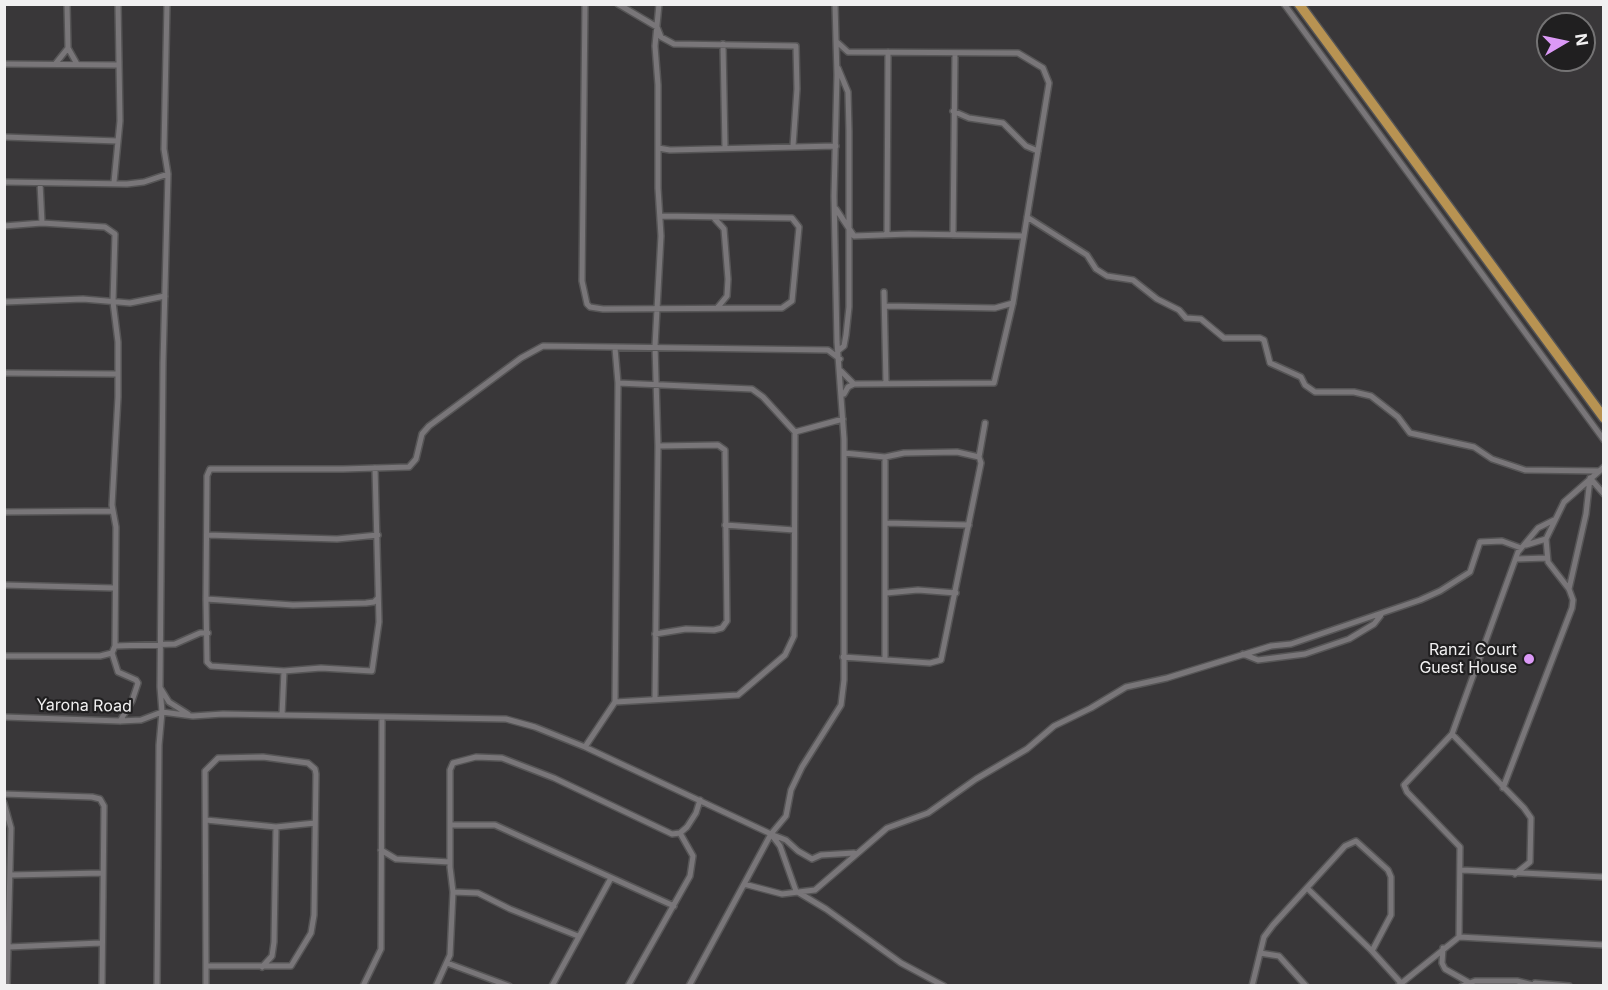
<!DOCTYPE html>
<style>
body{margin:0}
#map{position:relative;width:1608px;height:990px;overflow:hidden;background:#393739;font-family:Inter,sans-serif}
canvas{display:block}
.frame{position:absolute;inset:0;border:6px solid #f1f0f1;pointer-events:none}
.north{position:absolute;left:1536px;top:12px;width:60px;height:60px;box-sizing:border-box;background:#201f20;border:2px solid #747374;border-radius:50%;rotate:81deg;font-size:16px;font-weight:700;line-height:24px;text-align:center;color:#f1f0f1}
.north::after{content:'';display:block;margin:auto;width:21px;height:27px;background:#db99f6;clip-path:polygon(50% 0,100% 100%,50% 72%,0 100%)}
</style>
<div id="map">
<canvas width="1608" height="990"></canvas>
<div class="frame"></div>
<div class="north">N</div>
</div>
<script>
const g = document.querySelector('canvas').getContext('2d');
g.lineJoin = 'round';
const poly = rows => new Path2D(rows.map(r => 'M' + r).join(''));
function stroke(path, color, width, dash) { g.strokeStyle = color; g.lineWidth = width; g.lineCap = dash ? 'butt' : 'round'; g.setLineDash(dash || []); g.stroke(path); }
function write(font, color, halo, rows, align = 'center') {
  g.font = font + ' Inter,sans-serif'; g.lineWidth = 4.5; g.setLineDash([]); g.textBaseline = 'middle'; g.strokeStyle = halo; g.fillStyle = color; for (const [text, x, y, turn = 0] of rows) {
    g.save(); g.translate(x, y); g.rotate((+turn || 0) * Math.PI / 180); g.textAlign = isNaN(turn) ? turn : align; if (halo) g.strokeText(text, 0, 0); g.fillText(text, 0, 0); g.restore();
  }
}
const street = poly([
 [67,4,68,48,77,64],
 [585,4,582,281,587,304,590,307,603,309,782,308,792,301,799,227,792,218,660,216],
 [618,4,657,27,661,37,674,44,796,46,797,89,793,146],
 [1284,4,1604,440],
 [837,42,848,52,1018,53,1043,68,1049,83,1013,303,994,383,854,384,848,387,844,394],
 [723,44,725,148],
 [56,63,68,48],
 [4,64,117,65],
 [838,68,848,92,849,131,849,307,846,335,844,346,839,350],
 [953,111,969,118,1003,123,1026,146,1038,151],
 [4,137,118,141],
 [658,148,670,150,836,146],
 [4,182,127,184,144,182,168,174],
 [114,182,120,121,118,4],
 [40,183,42,223],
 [836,209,854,236,909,234,1023,236],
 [1027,217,1087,255,1096,269,1107,276,1133,280,1157,299,1179,310,1186,318,1201,319,1224,338,1260,338,1264,340,1270,363,1301,377,1305,385,1315,392,1354,392,1371,396,1398,417,1410,433,1474,447,1492,459,1525,470,1598,471],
 [714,218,724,229,728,279,727,296,718,307],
 [4,226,42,223,105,227,115,234,113,302,118,342,118,397,112,505,116,527,115,646,175,644,200,633,208,633],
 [887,234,888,52],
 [953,235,955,53],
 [884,292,886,383],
 [4,302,83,299,130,303,165,296],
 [886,306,995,308,1013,303],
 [841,371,854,384],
 [4,373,116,374],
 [795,432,843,419],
 [844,453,885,457,904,453,957,452,979,457],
 [375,468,379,622,372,671,321,668,284,671,211,666,207,662,206,599,207,476,210,469,343,469,409,467,416,459,422,434,429,426,521,358,543,346,828,350,840,359],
 [1590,478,1604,494],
 [4,512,113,511],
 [885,523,969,525],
 [725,525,794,530],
 [207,535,337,539,378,535],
 [1526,545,1546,539,1564,502,1604,467],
 [1516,559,1547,558],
 [4,585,114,588],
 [1569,589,1586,514,1590,478],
 [886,593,918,590,956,593],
 [206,599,293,605,366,603,374,602,378,598],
 [655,634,686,629,714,630,722,628,727,621,725,450,718,445,658,446],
 [112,653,118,672,136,680,138,683,132,701,120,721],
 [1243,654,1258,660,1305,654,1349,639,1374,624,1381,615],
 [4,656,100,656,112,653,115,646],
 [843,657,930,663,941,660,981,463,979,457,985,423],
 [885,658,885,457],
 [161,689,169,702,188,714],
 [655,698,658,446,655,346,661,236,658,188,658,85,655,46,659,4],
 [615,702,738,695,785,655,794,636,795,432,763,397,752,389,618,383],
 [282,715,284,671],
 [4,717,120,721,141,720,162,712,193,716,223,714,506,719,535,727,585,747,771,834,786,816,791,790,802,767,841,705,844,680,844,439,837,342,834,196,837,75,835,4],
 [1452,734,1524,808,1531,818,1530,862,1515,874],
 [585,747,615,702,618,383,615,348],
 [1503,788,1572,608,1573,600,1569,589,1548,562,1546,539],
 [4,794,92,797,100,799,104,806,102,986],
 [4,803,11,828,7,986],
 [206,820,276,827,315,823],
 [450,825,495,825,674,906],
 [771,834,780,846,796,891,826,909,901,963,944,986],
 [773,835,786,840,798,851,812,859,821,855,854,853],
 [381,850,396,859,450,862],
 [1462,870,1604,877],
 [10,875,103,873],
 [744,884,782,894,815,890,887,828,928,813,976,779,1027,749,1054,726,1091,708,1126,687,1167,678,1271,646,1291,644,1420,600,1440,591,1470,572,1480,542,1502,541,1521,548],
 [1308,889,1372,951,1401,983],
 [453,892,478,893,510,909,578,936],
 [1459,937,1460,847,1407,792,1404,785,1452,734,1518,552,1538,528,1554,520],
 [8,947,101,943],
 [1443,948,1442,963,1445,969,1468,982],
 [1260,953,1279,956,1306,986],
 [447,963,509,986],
 [206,966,291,966,311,933,314,915,316,774,315,769,308,763,263,757,218,758,205,771,206,966,206,986],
 [262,967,272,956,274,942,276,827],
 [1535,983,1569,986],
 [157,986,159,745,162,712,160,687,163,363,168,174,164,149,167,4],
 [363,986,381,949,382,719],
 [436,986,450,955,453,892,450,867,450,770,453,763,476,757,502,758,554,778,672,834,680,833,687,827,696,813,700,800],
 [552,986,611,878],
 [628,986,690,876,693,856,680,833],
 [689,986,771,834],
 [1252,986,1264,937,1273,925,1345,846,1356,841,1388,870,1391,877,1391,915,1372,951],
 [1398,986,1459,937,1604,945],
 [1462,986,1475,981,1517,981,1537,986]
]);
const highway = poly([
 [1299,4,1604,418]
]);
stroke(street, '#565556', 8);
stroke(highway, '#565556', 12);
stroke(street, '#797679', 5);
stroke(highway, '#b89352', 9);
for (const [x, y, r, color] of [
 [1529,659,6,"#db99f6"]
]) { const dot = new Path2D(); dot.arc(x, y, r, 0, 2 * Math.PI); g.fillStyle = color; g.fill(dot); stroke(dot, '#201f20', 2); }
write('16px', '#f1f0f1', '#201f20', [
 ["Ranzi Court",1517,650],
 ["Guest House",1517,668]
], 'right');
write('16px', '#f1f0f1', '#201f20', [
 ["Yarona Road",84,706,1]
]);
</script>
